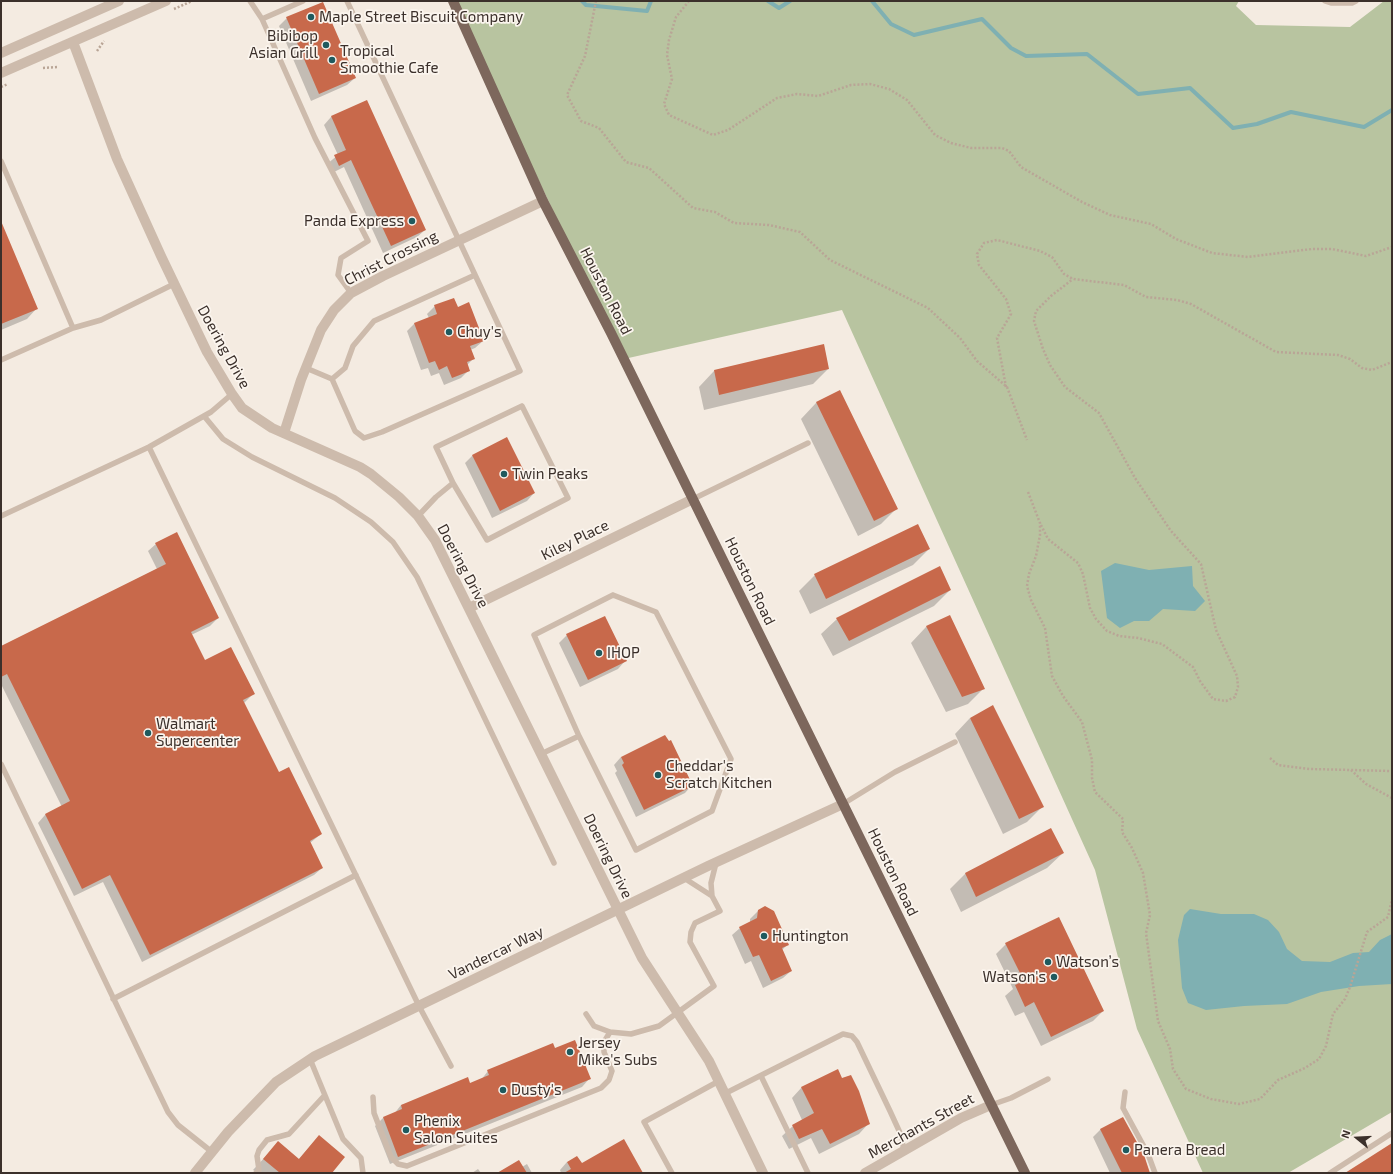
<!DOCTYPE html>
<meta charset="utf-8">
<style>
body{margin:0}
#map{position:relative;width:1393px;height:1174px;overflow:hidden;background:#f4ebe1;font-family:"Exo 2",sans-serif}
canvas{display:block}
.frame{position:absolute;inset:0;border:2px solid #3b302b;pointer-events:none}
.north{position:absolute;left:1337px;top:1118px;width:40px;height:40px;-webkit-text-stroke:3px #fbf5ee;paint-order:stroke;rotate:288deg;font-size:11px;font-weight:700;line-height:16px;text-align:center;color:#3b302b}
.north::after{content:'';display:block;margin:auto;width:14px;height:18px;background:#3b302b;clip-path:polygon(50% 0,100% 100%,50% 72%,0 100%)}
</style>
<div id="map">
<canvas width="1393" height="1174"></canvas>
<div class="frame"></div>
<div class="north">N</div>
</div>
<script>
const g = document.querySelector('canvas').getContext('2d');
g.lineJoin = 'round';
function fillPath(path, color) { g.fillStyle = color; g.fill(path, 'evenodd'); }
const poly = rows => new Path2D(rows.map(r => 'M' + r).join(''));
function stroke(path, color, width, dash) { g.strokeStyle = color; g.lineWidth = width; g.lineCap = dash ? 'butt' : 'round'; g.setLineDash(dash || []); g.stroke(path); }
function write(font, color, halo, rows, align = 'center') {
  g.font = font + ' "Exo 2",sans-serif'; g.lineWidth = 3.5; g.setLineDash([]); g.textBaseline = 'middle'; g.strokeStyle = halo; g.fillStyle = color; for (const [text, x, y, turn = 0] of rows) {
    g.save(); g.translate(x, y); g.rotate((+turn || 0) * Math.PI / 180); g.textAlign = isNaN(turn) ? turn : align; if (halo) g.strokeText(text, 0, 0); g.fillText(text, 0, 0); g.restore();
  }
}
fillPath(poly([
 [453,1,1239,1,1236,6,1256,25,1350,27,1384,1,1392,1,1392,1112,1288,1173,1203,1173,1137,1029,1095,870,842,310,624,359]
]), '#b8c4a0');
fillPath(poly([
 [1115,563,1149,570,1192,566,1193,586,1205,601,1195,611,1163,609,1149,621,1134,621,1120,628,1107,618,1101,571],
 [1190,909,1221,914,1254,914,1268,920,1279,932,1287,949,1302,961,1330,962,1353,953,1369,952,1380,940,1392,934,1392,984,1359,986,1321,992,1287,1004,1244,1006,1206,1010,1188,1003,1182,988,1178,940,1184,915]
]), '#7fb0b2');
fillPath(poly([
 [287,18,355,78,347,85,311,101,279,26],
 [366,101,425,230,417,237,383,253,344,167,332,173,327,164,338,155,324,125,331,117],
 [1,224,37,308,27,319,1,330],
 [435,306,457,308,483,341,475,348,470,350,473,359,467,365,469,370,461,378,444,385,439,373,431,376,428,368,421,370,407,331,414,324,429,318,427,314],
 [828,369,813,384,704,410,699,387,714,371],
 [839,392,897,508,881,524,858,536,801,419,816,403],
 [507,438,534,493,527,501,492,518,465,463,472,456],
 [156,544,218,618,210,626,191,635,204,662,253,694,244,703,278,773,321,834,310,843,322,868,314,875,142,962,103,882,74,896,38,823,45,815,62,807,1,684,1,647,157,569,148,551],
 [929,549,913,565,810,614,799,591,815,575],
 [950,590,934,606,833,656,821,634,837,619],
 [950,617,984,688,968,704,946,712,911,643,926,627],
 [567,635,625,661,618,669,580,687,559,643],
 [970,718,1043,806,1027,822,1003,834,955,734],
 [621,757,692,785,685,793,636,817,615,773,617,771,614,765],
 [1063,853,1047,868,961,912,950,889,966,873],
 [758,911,788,944,782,950,791,971,783,978,763,988,751,961,745,964,732,935,740,928,750,923,750,919],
 [1006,944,1103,1011,1093,1021,1041,1046,1024,1012,1015,1016,1005,996,1013,989,996,954],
 [555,1049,589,1079,582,1087,390,1164,375,1126,383,1118,394,1114,401,1105,481,1080,488,1071],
 [802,1087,869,1123,859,1134,819,1154,811,1138,789,1149,782,1136,793,1126,802,1120,792,1098],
 [1101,1129,1147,1173,1110,1173,1093,1137],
 [319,1136,331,1173,258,1173,253,1170,278,1143,298,1160],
 [567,1162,581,1164,641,1173,561,1173,560,1170],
 [527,1164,532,1173,499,1173,522,1167],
 [478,1169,481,1173,472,1173]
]), '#0003');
stroke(poly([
 [582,1,586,5,647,11,651,1],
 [768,1,779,8,790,1],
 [872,1,891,24,914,35,982,19,1011,48,1026,56,1087,54,1138,94,1190,88,1233,128,1257,124,1291,112,1364,127,1392,110]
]), '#7fb0b2', 4);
fillPath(poly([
 [323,2,356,78,319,94,286,17],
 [367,100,426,230,391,246,351,160,339,166,334,155,346,150,331,116],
 [1,221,38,309,1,324],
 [454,298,458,307,469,302,484,341,470,346,475,359,467,362,470,371,452,378,447,366,439,370,435,361,429,363,414,323,437,314,434,305],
 [824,344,829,369,719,395,714,370],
 [840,390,898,509,874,521,816,402],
 [507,437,535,493,500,511,472,455],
 [918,524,930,549,826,599,814,574],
 [177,532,219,618,191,632,205,660,231,647,255,694,243,700,279,772,289,767,322,834,310,841,323,868,150,955,110,875,82,889,45,814,70,801,7,674,1,677,1,646,166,564,155,543],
 [940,566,951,590,849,641,836,618],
 [950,615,985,689,962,697,926,626],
 [605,616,627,661,588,680,566,634],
 [993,705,1044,807,1019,819,970,718],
 [665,735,669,741,671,740,693,786,644,810,622,765,624,763,621,757],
 [1051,828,1064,853,976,897,965,873],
 [765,906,774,911,789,945,782,948,792,971,771,981,759,955,753,957,739,927,757,918,758,910],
 [1059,917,1104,1011,1051,1037,1034,1002,1025,1007,1015,985,1024,981,1005,943],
 [575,1040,591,1079,398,1157,383,1117,402,1109,401,1105,468,1077,470,1083,489,1075,487,1070,553,1043,555,1048],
 [838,1069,842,1078,851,1075,859,1091,870,1124,830,1144,822,1129,799,1139,792,1125,814,1113,801,1087],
 [1123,1117,1144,1155,1150,1173,1122,1173,1100,1129],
 [319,1135,345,1157,332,1173,280,1173,263,1159,278,1141,299,1159],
 [624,1139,643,1173,564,1173,571,1169,567,1162,577,1156,582,1163],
 [1392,1143,1392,1173,1345,1173],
 [519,1160,527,1173,497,1173]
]), '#c8694b');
stroke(poly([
 [596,1,585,56,567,95,581,121,599,128,626,162,649,168,693,208,715,212,734,223,769,225,800,232,830,260,928,308,960,338,977,361,1007,387,1027,440],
 [689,1,676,17,669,40,667,55,672,79,664,104,669,115,713,135,728,130,777,98,797,94,818,96,851,85,870,84,889,89,907,100,935,135,951,143,971,148,1002,148,1009,151,1021,167,1082,202,1110,215,1151,224,1176,239,1212,253,1248,257,1312,249,1332,249,1366,256,1392,247],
 [174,9,192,1],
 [97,51,104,41],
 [43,68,58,67],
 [1,87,8,84],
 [1006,387,997,338,1011,314,1006,299,979,265,977,254,984,243,997,240,1040,251,1052,257,1064,274,1073,279,1124,285,1146,297,1177,300,1191,304,1276,352,1338,355,1350,359,1362,368,1372,370,1392,362],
 [1028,492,1040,523,1040,535,1036,556,1029,574,1027,586,1031,600,1045,628,1052,676,1063,696,1082,722,1092,760,1092,778,1095,792,1123,819,1122,832,1132,848,1143,873,1150,915,1146,933,1158,1021,1170,1049,1173,1069,1186,1089,1211,1099,1239,1104,1260,1099,1278,1080,1305,1068,1319,1059,1326,1046,1333,1014,1345,999,1350,987,1367,932,1388,917,1392,899],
 [1041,525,1048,539,1078,563,1083,574,1090,608,1096,619,1107,631,1119,636,1138,638,1162,644,1193,667,1200,681,1213,699,1226,701,1235,697,1238,687,1237,676,1216,630,1201,564,1171,531,1135,478,1099,413,1065,387,1050,365,1043,349,1034,321,1036,311,1051,296,1073,279],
 [1270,758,1278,765,1310,769,1392,771],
 [1351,770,1366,784,1392,798]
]), '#b9a596', 2.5, [2, 2]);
stroke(poly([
 [250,1,262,19,315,138,368,241,341,258,338,275,351,293],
 [347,1,520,371,382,432,364,438,355,431,332,379,345,368,353,346,374,321,475,275],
 [1325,1,1331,3,1352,3,1356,1],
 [262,19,303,1],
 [1,161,73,328],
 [1,360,73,328,101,320,174,284],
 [306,368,332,379],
 [522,406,568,498,487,540,453,483,436,447,522,406],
 [204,416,223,439,252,457,335,498,371,522,393,542,417,577,554,863],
 [149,447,419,1006,451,1066],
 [693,499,808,443],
 [1,516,149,447,211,412,232,394],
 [418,516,436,497,453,483],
 [613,595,656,612,731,759,712,811,636,850,579,736,534,635,613,595],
 [541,754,579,736],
 [1,764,168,1112,178,1125,212,1152],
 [843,804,895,772,955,742],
 [684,878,712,896],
 [113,999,356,875],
 [586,1014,594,1026,610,1032,631,1034,659,1026,714,986,690,942,691,932,695,923,720,911,712,896,711,883,716,863],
 [310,1059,343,1139,361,1158,363,1173],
 [761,1076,808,1173],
 [1125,1092,1123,1108,1148,1154,1155,1173],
 [724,1094,843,1034,852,1036,857,1042,890,1111,901,1135,904,1151],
 [373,1097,374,1113,391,1157,398,1164,407,1166,601,1088,609,1080,612,1071,604,1052,604,1042,610,1032],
 [991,1105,1011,1098,1048,1079],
 [256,1173,259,1170,257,1156,259,1150,267,1140,289,1134,324,1096],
 [672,1173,644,1122,719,1081],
 [1330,1173,1392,1133]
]), '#cdbbac', 5.5);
stroke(poly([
 [73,42,117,159,161,256,207,352,232,394,242,408,272,428,360,467,371,474,399,497,418,516,435,540,642,958,709,1061,763,1173],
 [1,53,119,1],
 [1,73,166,1],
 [284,433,301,380,321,330,334,310,351,293,383,276,543,201],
 [469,608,693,499],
 [195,1173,228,1132,276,1082,315,1056,708,866,843,804],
 [865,1173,961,1118,991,1105]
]), '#cdbbac', 10);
stroke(poly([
 [453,1,543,201,611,333,1025,1173]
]), '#7d675c', 10);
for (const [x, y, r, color] of [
 [311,17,4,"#1f5a5e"],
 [326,45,4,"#1f5a5e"],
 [332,60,4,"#1f5a5e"],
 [412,221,4,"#1f5a5e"],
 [449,332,4,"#1f5a5e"],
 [504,474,4,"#1f5a5e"],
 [599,653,4,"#1f5a5e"],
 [148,733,4,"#1f5a5e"],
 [658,775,4,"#1f5a5e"],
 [764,936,4,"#1f5a5e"],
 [1048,962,4,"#1f5a5e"],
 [1054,977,4,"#1f5a5e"],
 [570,1052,4,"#1f5a5e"],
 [503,1090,4,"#1f5a5e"],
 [406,1130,4,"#1f5a5e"],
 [1126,1150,4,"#1f5a5e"]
]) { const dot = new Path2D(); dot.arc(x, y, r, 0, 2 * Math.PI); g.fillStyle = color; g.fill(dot); stroke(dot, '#fbf5ee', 1.5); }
write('15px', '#3b302b', '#fbf5ee', [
 ["Maple Street Biscuit Company",319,17],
 ["Bibibop",318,36,"right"],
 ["Asian Grill",318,53,"right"],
 ["Tropical",340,51],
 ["Smoothie Cafe",340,68],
 ["Panda Express",404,221,"right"],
 ["Chuy's",457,332],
 ["Twin Peaks",512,474],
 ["IHOP",607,653],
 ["Walmart",156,724],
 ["Supercenter",156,741],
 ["Cheddar's",666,766],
 ["Scratch Kitchen",666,783],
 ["Huntington",772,936],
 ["Watson’s",1056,962],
 ["Watson's",1046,977,"right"],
 ["Jersey",578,1043],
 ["Mike's Subs",578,1060],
 ["Dusty's",511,1090],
 ["Phenix",414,1121],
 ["Salon Suites",414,1138],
 ["Panera Bread",1134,1150]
], 'left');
write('15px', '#3b302b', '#fbf5ee', [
 ["Christ Crossing",391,258,-27],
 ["Houston Road",606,291,63],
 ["Doering Drive",224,347,61],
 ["Kiley Place",575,540,-26],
 ["Doering Drive",463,566,62],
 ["Houston Road",750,581,64],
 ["Doering Drive",608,856,64],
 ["Houston Road",893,872,64],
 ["Vandercar Way",496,953,-26],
 ["Merchants Street",921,1126,-29]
]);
</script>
